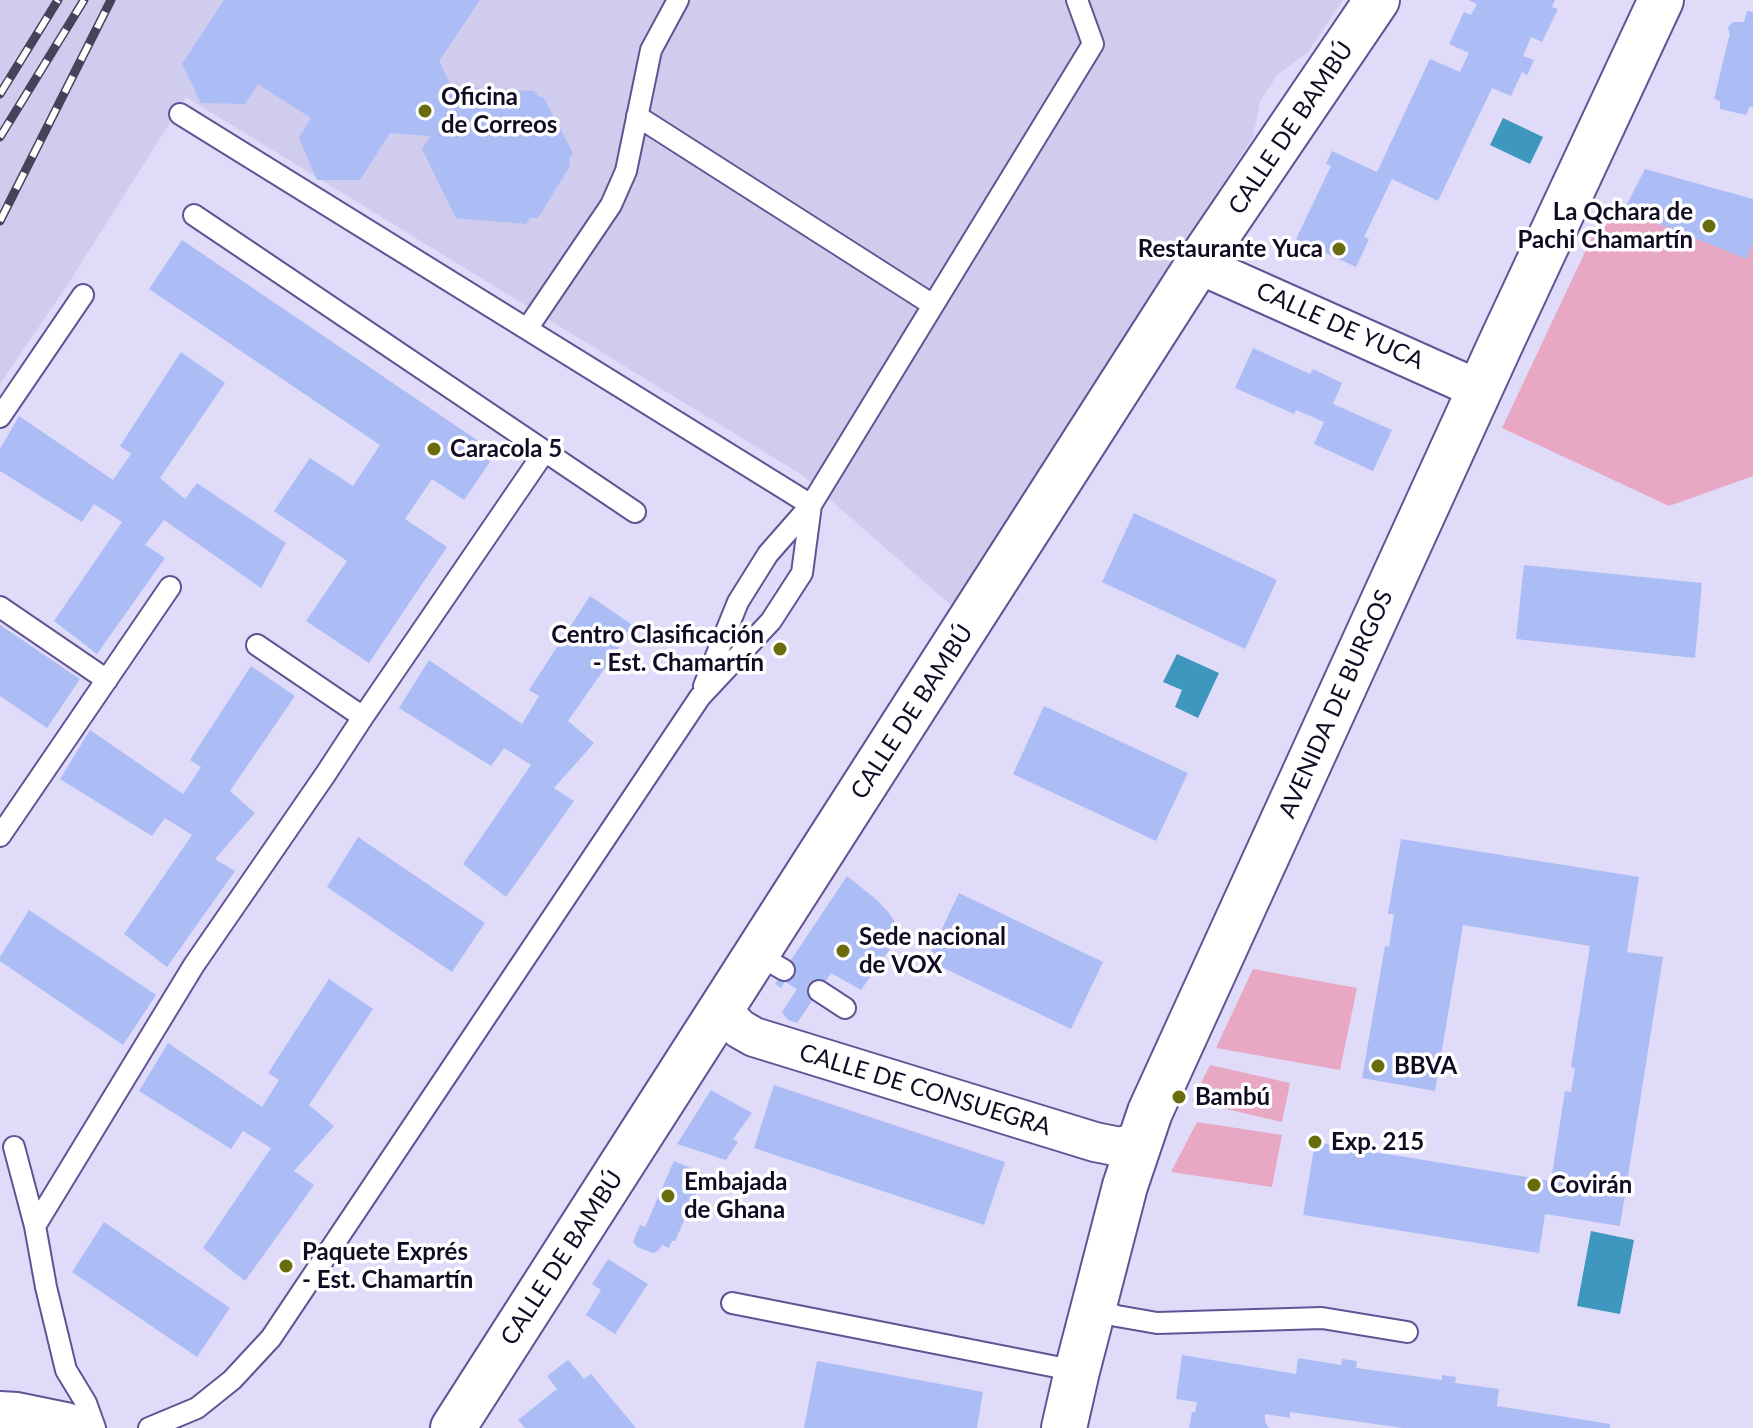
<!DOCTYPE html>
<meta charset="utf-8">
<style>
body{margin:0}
canvas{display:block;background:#dfdbf9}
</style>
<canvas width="1753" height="1428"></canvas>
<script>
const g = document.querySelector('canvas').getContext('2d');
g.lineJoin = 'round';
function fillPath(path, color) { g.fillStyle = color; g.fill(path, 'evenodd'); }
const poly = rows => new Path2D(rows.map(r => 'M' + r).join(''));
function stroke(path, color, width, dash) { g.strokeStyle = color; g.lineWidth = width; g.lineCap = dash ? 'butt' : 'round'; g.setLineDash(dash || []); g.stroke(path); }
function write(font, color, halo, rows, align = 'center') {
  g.font = font + ' Lato,sans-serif'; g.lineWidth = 7; g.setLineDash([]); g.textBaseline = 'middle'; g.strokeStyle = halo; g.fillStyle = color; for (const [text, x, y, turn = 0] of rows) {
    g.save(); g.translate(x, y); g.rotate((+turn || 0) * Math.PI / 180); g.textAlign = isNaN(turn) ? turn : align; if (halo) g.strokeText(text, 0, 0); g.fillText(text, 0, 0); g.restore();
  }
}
fillPath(poly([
 [0,0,1343,0,1307,53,1278,74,1260,101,1253,137,953,607,802,475,186,97,68,284,0,384]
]), '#d0cced');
fillPath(poly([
 [1624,210,1747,259,1753,242,1753,476,1669,506,1502,428,1602,216],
 [1253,969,1357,988,1340,1070,1216,1048],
 [1210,1065,1290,1083,1282,1122,1192,1101],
 [1197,1122,1282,1135,1272,1187,1171,1172]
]), '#e8a8c4');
fillPath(poly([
 [1503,118,1543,137,1530,164,1490,145],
 [1177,654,1219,673,1198,718,1175,707,1182,690,1163,682],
 [1591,1231,1634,1240,1620,1314,1577,1306]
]), '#3e97bf');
fillPath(poly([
 [224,0,480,0,439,61,457,97,464,87,534,91,538,96,544,98,573,153,569,159,570,166,538,218,530,218,526,224,456,218,422,149,431,136,390,133,360,180,317,180,299,138,311,118,258,84,245,104,201,103,182,64],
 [1468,0,1555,0,1552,7,1558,9,1542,42,1531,37,1523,56,1534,60,1527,75,1522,72,1511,96,1492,88,1438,201,1392,179,1364,237,1369,239,1356,267,1296,239,1331,166,1326,164,1332,151,1377,172,1430,59,1460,72,1469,53,1449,44,1464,12,1471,15,1477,4],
 [1747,11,1753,12,1753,107,1750,106,1746,115,1720,109,1720,101,1714,99,1729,37,1730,37,1728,27,1733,22,1744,22],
 [1645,169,1753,199,1753,242,1747,259,1624,210],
 [182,240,496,453,464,500,432,479,405,519,447,547,369,663,306,621,347,561,274,511,310,458,353,486,380,445,149,289],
 [1253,348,1310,374,1313,369,1342,383,1333,404,1392,430,1373,471,1314,444,1324,422,1296,410,1294,414,1235,388],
 [181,352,225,383,160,478,185,499,197,483,286,543,261,588,164,520,145,545,165,558,97,654,54,621,122,522,94,504,82,522,0,471,0,449,19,416,113,480,131,454,120,446],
 [1134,513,1277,580,1245,649,1102,582],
 [1524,565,1702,583,1695,658,1516,639],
 [590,596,634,626,568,721,594,743,554,788,574,801,506,897,463,864,531,765,504,748,491,766,399,708,429,660,522,724,539,696,529,690],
 [0,625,80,679,47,728,0,696],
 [251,666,295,696,230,791,255,813,215,859,235,871,167,967,124,934,192,835,165,818,152,836,60,779,90,730,183,794,201,767,190,760],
 [1044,706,1188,773,1156,841,1013,774],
 [358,837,485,923,452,972,327,887],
 [1401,839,1639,877,1627,952,1663,957,1620,1226,1545,1214,1539,1253,1303,1215,1315,1142,1551,1181,1565,1091,1571,1092,1575,1068,1571,1067,1590,946,1463,925,1435,1091,1362,1078,1385,946,1389,947,1394,914,1388,914],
 [847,876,877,900,888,912,902,932,861,990,831,973,797,1023,788,1020,782,1012,797,989,785,982,781,988,775,984],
 [959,893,1103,962,1071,1029,927,960],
 [29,910,156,995,123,1045,0,961,0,957],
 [329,979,373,1009,309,1105,334,1126,294,1171,314,1185,245,1281,203,1248,271,1148,243,1131,231,1149,139,1091,168,1043,262,1107,279,1080,268,1073],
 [774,1085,1005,1162,984,1225,754,1148],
 [711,1090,752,1113,733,1139,738,1142,726,1160,677,1144],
 [674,1161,705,1174,675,1241,672,1241,669,1248,662,1245,658,1251,653,1253,637,1247,633,1242,640,1225,645,1227],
 [104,1222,230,1308,197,1357,72,1272],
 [608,1259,648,1284,615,1334,586,1315,601,1290,592,1284],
 [1182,1355,1296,1374,1298,1358,1341,1365,1342,1359,1357,1361,1356,1368,1442,1380,1442,1375,1456,1377,1455,1383,1499,1389,1497,1406,1610,1424,1610,1428,1403,1428,1290,1412,1290,1418,1265,1414,1265,1422,1269,1428,1189,1428,1192,1412,1195,1412,1197,1402,1176,1399],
 [568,1360,584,1379,591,1374,636,1428,525,1428,518,1420,557,1389,547,1376],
 [817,1361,983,1392,977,1428,804,1428]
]), '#acbdf6');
const lane = poly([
 [180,114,811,505],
 [637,116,933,305],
 [194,215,635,512],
 [527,329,611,205,626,171,651,50,678,0],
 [0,417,83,295],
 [0,607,107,680],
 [257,645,363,717],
 [704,686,738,602,768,554,811,505,1093,44,1077,0],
 [0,836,170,587],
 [757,954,784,970],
 [819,991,845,1008],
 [14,1147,35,1226,46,1287,66,1370,86,1403,95,1428],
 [35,1226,194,965,325,775,363,717,545,451],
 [732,1303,1077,1371],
 [1093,1308,1117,1316,1157,1323,1322,1318,1407,1332],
 [149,1428,197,1408,232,1380,271,1338,700,697,771,621,802,573,811,505]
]);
const street = poly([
 [1198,264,1480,390],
 [725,1004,730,1019,740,1029,754,1037,1095,1142,1120,1147,1140,1141],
 [0,1411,17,1412,66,1422,82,1428]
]);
const secondary = poly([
 [453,1428,1198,264,1377,0],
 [1064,1428,1077,1371,1125,1186,1150,1112,1500,345,1661,0]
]);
stroke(lane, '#615495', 24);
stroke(street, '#615495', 42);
stroke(secondary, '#615495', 48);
stroke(lane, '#fff', 20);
stroke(street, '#fff', 38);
stroke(secondary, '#fff', 44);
const rail = poly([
 [0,94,58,0],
 [0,137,84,0],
 [0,221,111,0]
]);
stroke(rail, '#47415b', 9);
stroke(rail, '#fff', 6, [18]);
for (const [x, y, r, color] of [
 [425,111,8,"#6a6d0e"],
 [1709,226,8,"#6a6d0e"],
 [1339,249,8,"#6a6d0e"],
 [434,449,8,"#6a6d0e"],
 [780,649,8,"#6a6d0e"],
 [843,951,8,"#6a6d0e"],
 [1378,1066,8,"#6a6d0e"],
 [1179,1097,8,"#6a6d0e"],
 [1315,1142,8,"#6a6d0e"],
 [1534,1185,8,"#6a6d0e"],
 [668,1196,8,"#6a6d0e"],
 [286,1266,8,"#6a6d0e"]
]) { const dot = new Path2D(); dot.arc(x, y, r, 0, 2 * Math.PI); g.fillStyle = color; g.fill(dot); stroke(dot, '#fff', 3); }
write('bold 24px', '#110b24', '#fff', [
 ["Oficina",441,97],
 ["de Correos",441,125],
 ["La Qchara de",1693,212,"right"],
 ["Pachi Chamartín",1693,240,"right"],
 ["Restaurante Yuca",1323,249,"right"],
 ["Caracola 5",450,449],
 ["Centro Clasificación",764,635,"right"],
 ["- Est. Chamartín",764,663,"right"],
 ["Sede nacional",859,937],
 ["de VOX",859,965],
 ["BBVA",1394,1066],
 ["Bambú",1195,1097],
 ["Exp. 215",1331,1142],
 ["Embajada",684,1182],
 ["de Ghana",684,1210],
 ["Covirán",1550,1185],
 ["Paquete Exprés",302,1252],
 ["- Est. Chamartín",302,1280]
], 'left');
write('24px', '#110b24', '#fff', [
 ["CALLE DE BAMBÚ",1291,128,-56],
 ["CALLE DE YUCA",1340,326,24],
 ["AVENIDA DE BURGOS",1336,704,-66],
 ["CALLE DE BAMBÚ",912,712,-57],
 ["CALLE DE CONSUEGRA",925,1090,17],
 ["CALLE DE BAMBÚ",562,1258,-57]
]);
</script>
